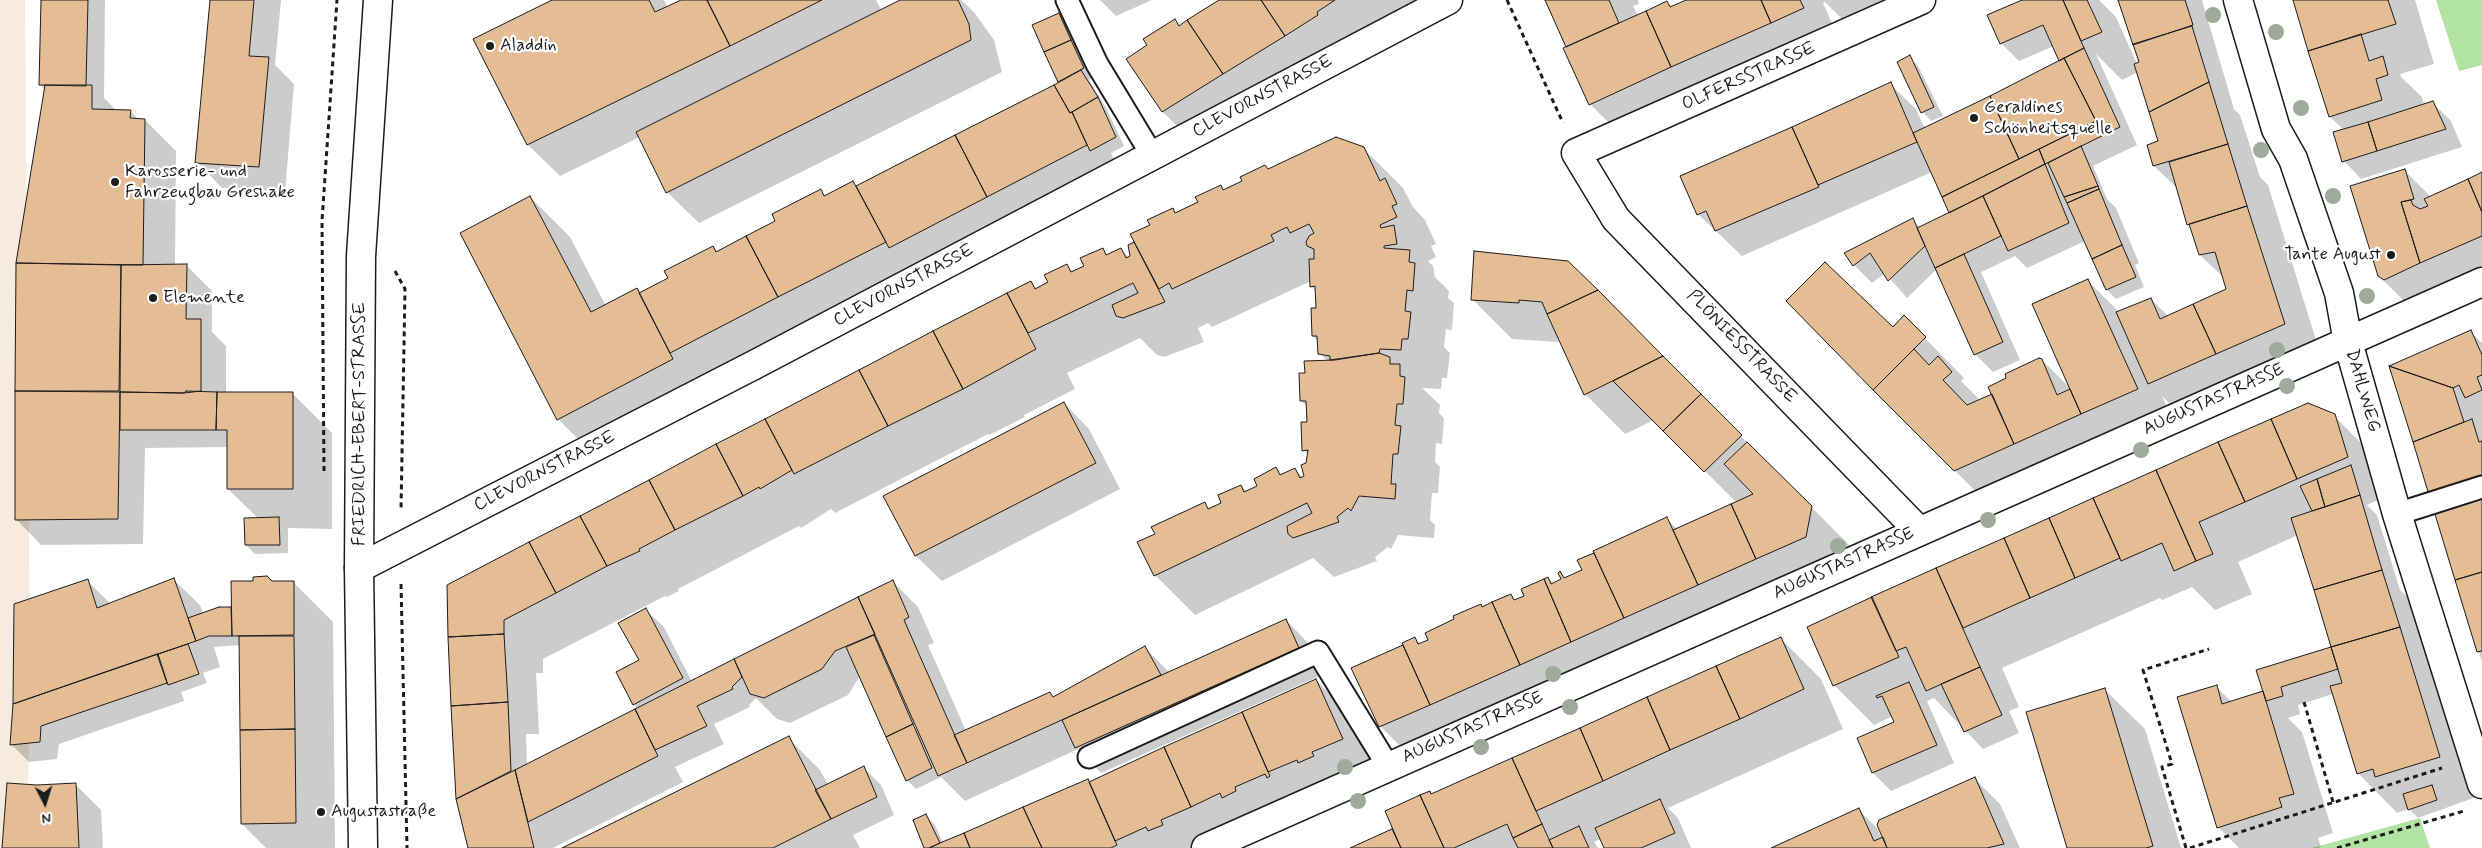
<!DOCTYPE html>
<meta charset="utf-8">
<style>
body{margin:0}
#map{position:relative;width:2482px;height:848px;overflow:hidden;background:#fff;font-family:Mynerve,sans-serif}
canvas{display:block}
.north{position:absolute;left:20px;top:778px;width:50px;height:50px;-webkit-text-stroke:4px #fff;paint-order:stroke;rotate:175deg;font-size:14px;font-weight:700;line-height:20px;text-align:center;color:#1c1c1c}
.north::after{content:'';display:block;margin:auto;width:18px;height:22px;background:#1c1c1c;clip-path:polygon(50% 0,100% 100%,50% 72%,0 100%)}
</style>
<div id="map">
<canvas width="2482" height="848"></canvas>
<div class="north">N</div>
</div>
<script>
const g = document.querySelector('canvas').getContext('2d');
g.lineJoin = 'round';
function fillPath(path, color) { g.fillStyle = color; g.fill(path, 'evenodd'); }
const poly = rows => new Path2D(rows.map(r => 'M' + r).join(''));
function stroke(path, color, width, dash) { g.strokeStyle = color; g.lineWidth = width; g.lineCap = dash ? 'butt' : 'round'; g.setLineDash(dash || []); g.stroke(path); }
function write(font, color, halo, rows, align = 'center') {
  g.font = font + ' Mynerve,sans-serif'; g.lineWidth = 4.5; g.setLineDash([]); g.textBaseline = 'middle'; g.strokeStyle = halo; g.fillStyle = color; for (const [text, x, y, turn = 0] of rows) {
    g.save(); g.translate(x, y); g.rotate((+turn || 0) * Math.PI / 180); g.textAlign = isNaN(turn) ? turn : align; if (halo) g.strokeText(text, 0, 0); g.fillText(text, 0, 0); g.restore();
  }
}
fillPath(poly([
 [0,0,25,0,30,679,27,848,0,848]
]), '#f7ebdf');
fillPath(poly([
 [2436,0,2482,0,2482,65,2459,71],
 [2420,818,2430,848,2312,848]
]), '#b1e3a3');
fillPath(poly([
 [41,0,105,0,104,98,117,111,130,111,139,120,145,120,176,151,175,265,187,266,212,291,212,332,226,346,226,393,292,393,332,433,332,529,288,528,288,553,255,554,246,545,259,519,228,489,228,447,145,448,143,544,41,545,16,519,18,263,45,89,40,85],
 [211,0,281,0,275,65,294,84,285,192,222,188,197,162],
 [553,0,664,0,668,8,683,0,876,0,882,11,903,0,961,0,974,12,994,40,1002,72,699,223,667,192,640,137,560,176,528,145,475,39],
 [1100,0,1152,0,1116,16],
 [1221,0,1444,0,1264,113,1242,91,1181,130,1163,112,1127,59,1149,46,1174,20,1180,26],
 [1546,0,1638,0,1639,4,1633,6,1638,16,1667,3,1672,8,1689,0,1923,0,1846,23,1825,2,1823,3,1843,48,1629,143,1590,104],
 [2025,0,2099,0,2116,17,2137,64,2141,63,2120,0,2202,0,2234,109,2240,115,2260,177,2268,185,2323,363,2189,423,2162,396,2177,429,1994,510,1787,301,1893,329,1904,317,1964,378,1961,381,1980,400,1993,394,2042,360,2072,390,2088,281,2119,312,2151,299,2168,316,2228,290,2225,279,2200,255,2178,189,2154,166,2160,141,2138,72,2122,80,2096,54,2137,145,2093,166,2107,199,2116,208,2139,263,2135,265,2144,287,2116,299,2107,290,2085,241,2027,268,2015,256,1981,272,2020,360,1993,372,1975,354,1937,269,1907,298,1885,273,1872,283,1854,265,1912,220,1921,228,1950,213,1932,172,1742,256,1698,214,1890,84,1916,109,1925,129,2061,61,2054,46,2019,61,2001,43],
 [2294,0,2415,0,2434,64,2400,74,2401,77,2422,97,2424,105,2433,103,2451,121,2462,147,2361,179,2344,161,2344,130,2330,117],
 [1058,14,1067,23,1092,77,1089,80,1106,108,1124,146,1111,153,1126,185,598,459,558,419,530,197,570,237,606,306,636,289,640,293,669,278,713,247,718,252,777,222,820,191,826,196,853,183,857,187,1060,82,1033,26],
 [1909,57,1918,66,1943,116,1931,121,1923,112,1898,62],
 [1363,148,1403,188,1413,207,1425,220,1436,244,1431,246,1436,257,1428,261,1433,266,1435,277,1449,291,1448,298,1454,303,1452,330,1446,329,1444,347,1450,353,1447,378,1442,378,1441,389,1422,388,1440,405,1439,413,1444,418,1442,444,1436,443,1435,462,1440,467,1438,493,1432,493,1430,520,1435,525,1434,538,1398,535,1391,549,1388,547,1375,557,1377,561,1334,577,1313,558,1195,615,1155,575,1156,535,1204,503,1210,509,1223,503,1241,486,1247,492,1259,486,1276,469,1282,475,1295,470,1303,478,1305,477,1309,455,1304,450,1308,423,1307,407,1302,401,1306,374,1328,362,1320,353,1319,342,1313,336,1317,309,1317,292,1311,286,1311,281,1212,327,1208,323,1198,328,1204,342,1164,357,1157,355,1140,338,1067,373,1075,389,1024,415,1025,417,989,435,988,434,835,513,831,509,801,528,799,526,678,589,679,591,667,597,665,596,543,659,543,673,536,673,539,734,526,734,527,765,638,709,634,704,646,610,664,627,692,682,892,581,918,607,934,643,928,645,966,731,1050,693,1054,698,1144,647,1169,672,1286,620,1311,646,1324,674,1101,773,1078,749,965,801,941,777,916,789,907,780,860,676,848,695,790,723,777,719,756,698,749,705,750,707,714,724,724,744,675,767,683,782,553,848,470,848,457,799,448,585,1008,294,1031,283,1037,289,1050,283,1067,266,1073,272,1085,266,1102,249,1108,255,1121,249,1129,258,1131,256,1129,246,1136,242,1151,226,1172,210,1177,214,1199,203,1221,187,1224,191,1269,170],
 [909,718,917,726,917,730,908,720],
 [977,757,978,759,949,772,949,770],
 [2405,171,2431,197,2482,174,2482,293,2411,308,2379,276],
 [1568,262,1851,547,1845,577,1420,766,1380,726,1353,669,1415,639,1421,644,1483,608,1511,595,1516,601,1526,596,1548,578,1554,584,1563,580,1560,573,1566,579,1583,571,1667,519,1678,530,1737,503,1654,420,1625,434,1585,394,1559,337,1558,342,1512,339,1472,299],
 [2470,331,2482,343,2482,662,2391,367],
 [1064,403,1089,429,1120,489,942,581,916,556,885,496],
 [2308,404,2334,416,2374,456,2387,496,2367,505,2377,515,2400,590,2422,611,2479,796,2418,818,2409,809,2397,813,2358,773,2333,694,2298,705,2300,714,2288,718,2302,732,2333,833,2318,838,2321,847,2317,848,2239,848,2218,827,2216,687,2232,702,2262,693,2333,648,2298,535,2238,562,2252,594,2215,610,2192,587,2162,600,2160,598,2002,668,2019,707,2009,711,2019,733,1983,749,1934,698,1927,701,1954,763,1891,791,1873,773,1858,739,1895,722,1893,716,1874,725,1834,685,1808,627],
 [174,580,200,605,203,614,230,608,232,610,271,582,293,582,333,622,335,848,266,848,242,824,240,645,214,647,220,667,203,673,207,683,181,692,184,701,59,744,57,759,29,762,11,744,87,581,111,604],
 [1781,639,1821,679,1843,729,1668,808,1678,818,1691,848,1605,848,1601,839,1594,842,1598,848,1353,848,1394,830,1432,795],
 [1316,680,1356,720,1382,778,1226,848,925,848,926,816,935,825,943,843,1090,783],
 [2105,690,2145,729,2181,848,2068,848],
 [788,738,820,770,828,785,863,767,881,785,894,815,853,835,860,848,565,848],
 [1975,779,2000,804,2020,848,1774,848,1859,810,1877,828,1882,839],
 [75,784,101,810,103,848,3,848,37,786]
]), '#0003');
const building = poly([
 [41,0,88,0,86,86,39,85,41,0],
 [210,0,254,0,249,56,269,57,259,167,195,163,210,0],
 [552,0,649,0,655,12,681,0,707,0,730,46,527,145,473,39,552,0],
 [707,0,822,0,730,46,707,0],
 [900,0,958,0,969,24,971,40,666,193,636,132,900,0],
 [1219,0,1261,0,1285,36,1223,74,1187,20,1219,0],
 [1261,0,1335,0,1317,12,1318,15,1285,36,1261,0],
 [1545,0,1609,0,1619,23,1566,47,1545,0],
 [1686,0,1761,0,1771,23,1671,67,1646,11,1667,1,1670,7,1686,0],
 [1761,0,1800,0,1804,8,1771,23,1761,0],
 [2022,0,2063,0,2084,48,2059,61,2043,25,2000,44,1987,15,2022,0],
 [2063,0,2087,0,2102,32,2081,41,2063,0],
 [2118,0,2185,0,2193,25,2133,45,2118,0],
 [2293,0,2388,0,2396,24,2308,51,2293,0],
 [1646,11,1671,67,1589,105,1563,48,1646,11],
 [1059,13,1071,40,1044,52,1032,25,1059,13],
 [1175,19,1179,26,1187,20,1223,74,1162,112,1126,59,1147,45,1143,39,1175,19],
 [2192,26,2209,82,2149,112,2134,64,2139,62,2133,44,2192,26],
 [2361,34,2369,61,2383,56,2388,75,2376,79,2382,100,2329,117,2308,51,2361,34],
 [1071,40,1084,68,1058,82,1044,52,1071,40],
 [2084,48,2120,127,2045,164,2039,149,2096,121,2064,58,2084,48],
 [1910,55,1934,107,1921,113,1897,62,1910,55],
 [2064,58,2096,121,2019,159,1990,96,2064,58],
 [1081,70,1098,97,1070,113,1054,85,1081,70],
 [1891,82,1917,142,1818,185,1792,127,1891,82],
 [2209,82,2228,144,2153,166,2147,145,2158,141,2149,112,2209,82],
 [45,85,92,85,92,109,131,110,130,118,145,119,143,265,16,263,45,85],
 [1054,85,1070,113,1072,112,1087,145,987,197,955,135,1054,85],
 [1990,96,2019,159,1942,197,1913,133,1990,96],
 [1098,97,1116,137,1090,151,1072,112,1098,97],
 [2433,101,2446,129,2377,151,2368,122,2433,101],
 [2368,122,2377,151,2342,162,2333,132,2368,122],
 [1792,127,1819,187,1715,231,1706,211,1697,215,1680,176,1792,127],
 [955,135,987,197,889,248,856,186,955,135],
 [1336,137,1364,147,1380,181,1385,178,1397,204,1392,206,1397,217,1380,225,1381,228,1394,225,1397,244,1384,246,1384,248,1410,250,1409,262,1415,263,1413,291,1407,290,1405,311,1411,312,1408,339,1402,339,1401,350,1380,349,1379,353,1330,360,1330,356,1318,354,1317,336,1312,336,1311,308,1316,308,1315,286,1310,287,1309,259,1314,259,1314,249,1307,246,1306,242,1309,236,1314,233,1309,224,1290,233,1287,227,1271,235,1274,241,1172,289,1169,283,1159,289,1130,234,1150,225,1147,220,1173,208,1175,213,1198,202,1195,197,1221,185,1223,190,1242,181,1240,177,1265,165,1268,169,1336,137],
 [2228,144,2247,206,2187,225,2169,162,2228,144],
 [2081,146,2098,186,2064,197,2048,163,2081,146],
 [2039,149,2045,164,1949,213,1942,197,2039,149],
 [2045,164,2069,223,2008,251,1983,196,2045,164],
 [2405,169,2414,199,2401,202,2420,263,2384,280,2378,276,2350,186,2405,169],
 [2482,172,2482,212,2468,179,2482,172],
 [2468,179,2482,212,2482,236,2420,263,2401,202,2411,200,2413,205,2420,209,2428,206,2424,199,2468,179],
 [853,181,886,242,778,297,746,236,775,221,772,214,821,189,824,196,853,181],
 [2098,186,2099,189,2067,203,2064,197,2098,186],
 [2099,189,2122,245,2092,259,2067,203,2099,189],
 [530,196,591,312,637,288,673,359,557,420,460,233,530,196],
 [1983,196,2001,236,1935,268,1917,228,1983,196],
 [2247,206,2285,324,2216,354,2193,304,2226,289,2215,252,2199,255,2189,224,2247,206],
 [1913,218,1925,246,1888,281,1870,253,1853,266,1844,253,1913,218],
 [746,236,778,297,670,353,639,293,668,278,664,271,713,246,716,252,746,236],
 [1134,242,1165,302,1123,318,1116,316,1112,305,1138,293,1133,283,1028,333,1007,293,1031,281,1035,289,1048,282,1044,275,1067,264,1071,272,1084,266,1080,258,1103,248,1106,255,1121,248,1126,258,1130,256,1128,245,1134,242],
 [2122,245,2136,277,2106,290,2092,259,2122,245],
 [1474,251,1568,261,1598,290,1547,314,1542,302,1519,300,1519,303,1471,300,1474,251],
 [1964,254,2003,342,1974,355,1935,268,1964,254],
 [1825,262,1893,327,1904,315,1926,337,1873,390,1786,301,1825,262],
 [16,263,121,265,119,391,15,391,16,263],
 [187,264,186,319,201,319,201,391,184,393,120,392,121,265,187,264],
 [2088,279,2138,389,2081,414,2032,304,2088,279],
 [1598,290,1663,356,1584,395,1547,314,1598,290],
 [1007,293,1036,349,963,389,933,331,1007,293],
 [2151,298,2160,319,2193,304,2216,354,2148,384,2116,312,2151,298],
 [2471,330,2482,355,2482,375,2477,377,2482,390,2465,398,2459,385,2453,388,2389,366,2471,330],
 [933,331,963,389,888,426,859,370,933,331],
 [1914,349,1929,365,1938,356,1952,372,1943,380,1967,405,1992,394,2014,444,1954,471,1873,390,1914,349],
 [1379,353,1390,357,1390,364,1400,364,1400,376,1405,377,1403,404,1397,404,1395,425,1401,426,1398,454,1393,454,1391,484,1396,484,1395,499,1359,496,1351,511,1348,508,1337,517,1339,522,1293,538,1288,534,1287,526,1312,513,1307,503,1154,576,1137,542,1155,534,1151,527,1205,502,1208,509,1221,503,1218,495,1241,485,1244,492,1257,486,1254,479,1276,467,1280,475,1295,468,1300,478,1304,476,1301,465,1306,463,1308,450,1302,451,1301,422,1307,422,1306,401,1300,401,1299,373,1305,373,1304,361,1335,360,1379,353],
 [1663,356,1701,394,1663,431,1613,381,1663,356],
 [2039,358,2042,359,2057,395,2070,389,2081,414,2014,444,1988,387,2006,378,2005,374,2039,358],
 [2389,366,2453,388,2464,422,2413,442,2389,366],
 [859,370,888,426,794,474,765,419,859,370],
 [15,391,120,392,118,519,15,520,15,391],
 [186,391,217,392,216,430,120,430,120,392,184,393,186,391],
 [217,392,293,392,293,489,227,489,227,430,216,430,217,392],
 [1701,394,1742,435,1704,472,1663,431,1701,394],
 [1064,402,1096,463,915,556,883,496,1064,402],
 [2308,403,2335,414,2348,457,2297,479,2271,419,2308,403],
 [765,419,792,470,760,489,759,487,743,496,716,444,765,419],
 [2271,419,2297,479,2245,502,2218,442,2271,419],
 [2472,419,2479,442,2482,441,2482,479,2429,495,2413,442,2472,419],
 [1747,442,1812,506,1806,537,1756,559,1731,504,1753,494,1724,464,1747,442],
 [2218,442,2245,502,2199,522,2213,554,2196,561,2156,470,2218,442],
 [716,444,743,496,675,530,649,480,716,444],
 [2351,465,2360,495,2325,507,2317,479,2351,465],
 [2156,470,2196,561,2174,571,2162,543,2121,561,2093,498,2156,470],
 [2317,479,2325,507,2312,511,2300,486,2317,479],
 [649,480,675,530,639,549,640,551,607,566,580,516,649,480],
 [2360,495,2382,570,2314,590,2291,518,2360,495],
 [2482,495,2482,572,2455,580,2434,511,2482,495],
 [2093,498,2120,558,2075,578,2049,518,2093,498],
 [1731,504,1756,559,1698,585,1673,530,1731,504],
 [580,516,607,566,556,593,529,542,580,516],
 [279,517,280,545,245,545,244,518,279,517],
 [1667,517,1698,585,1624,618,1593,551,1667,517],
 [2049,518,2075,578,2030,598,2004,538,2049,518],
 [2004,538,2030,598,1963,628,1936,568,2004,538],
 [529,542,556,593,504,620,504,634,448,637,447,585,529,542],
 [1594,553,1624,618,1571,642,1544,579,1548,577,1551,584,1561,579,1558,573,1560,571,1564,578,1582,570,1577,560,1594,553],
 [1936,568,1980,667,1926,691,1906,647,1896,651,1871,597,1936,568],
 [2382,570,2400,627,2331,647,2314,590,2382,570],
 [2482,572,2482,651,2477,652,2455,580,2482,572],
 [267,576,272,581,294,581,294,635,232,636,231,581,253,581,253,577,267,576],
 [174,578,196,641,13,704,14,604,88,579,97,608,174,578],
 [1544,579,1571,642,1520,665,1492,602,1511,594,1514,600,1524,596,1521,589,1544,579],
 [893,580,909,617,904,620,967,763,938,776,858,597,893,580],
 [858,597,875,634,835,651,822,669,764,698,750,694,734,659,858,597],
 [1872,597,1899,657,1833,686,1807,627,1872,597],
 [1492,602,1520,665,1430,705,1402,643,1415,637,1418,644,1428,640,1425,633,1454,619,1453,616,1481,604,1482,607,1492,602],
 [219,607,231,607,232,636,209,636,196,641,188,618,219,607],
 [646,608,683,678,633,705,616,672,639,660,618,623,646,608],
 [1286,619,1299,648,1075,748,1062,720,1286,619],
 [2400,627,2440,757,2375,777,2373,769,2357,774,2330,686,2342,683,2331,647,2400,627],
 [504,634,508,702,451,706,448,637,504,634],
 [874,635,913,724,886,737,846,647,874,635],
 [239,636,294,636,295,729,240,730,239,636],
 [1781,637,1804,689,1740,719,1716,666,1781,637],
 [188,644,199,674,168,685,158,654,188,644],
 [1403,645,1430,705,1379,727,1351,668,1403,645],
 [1145,646,1161,675,967,763,954,735,1050,692,1053,697,1145,646],
 [2331,647,2338,669,2281,687,2283,696,2266,701,2256,670,2331,647],
 [157,654,167,683,41,726,40,742,10,745,13,704,157,654],
 [734,659,742,677,732,687,733,689,697,706,707,726,655,750,635,709,734,659],
 [1716,666,1740,719,1670,750,1647,697,1716,666],
 [1980,667,2002,715,1964,732,1941,684,1980,667],
 [1316,679,1343,739,1312,752,1314,756,1298,763,1297,760,1268,772,1242,712,1316,679],
 [1909,682,1937,745,1872,773,1857,738,1894,722,1882,696,1877,698,1876,696,1909,682],
 [2217,685,2222,704,2263,691,2294,794,2279,798,2282,807,2217,828,2177,697,2217,685],
 [2105,688,2153,846,2146,848,2067,848,2026,712,2105,688],
 [1647,697,1670,750,1603,781,1580,728,1647,697],
 [508,702,511,771,456,799,451,706,508,702],
 [635,709,658,756,528,822,515,770,635,709],
 [1242,712,1270,776,1267,778,1265,774,1235,787,1236,791,1222,798,1220,793,1191,807,1164,747,1242,712],
 [913,724,932,768,906,781,886,737,913,724],
 [1580,728,1603,781,1536,811,1512,758,1580,728],
 [295,729,296,823,241,824,240,730,295,729],
 [789,736,831,819,773,848,562,848,789,736],
 [1164,747,1191,807,1161,820,1163,825,1148,831,1146,827,1115,841,1089,782,1164,747],
 [1512,758,1542,824,1513,838,1507,824,1454,848,1444,848,1420,795,1430,791,1431,794,1512,758],
 [864,766,877,797,831,819,815,790,864,766],
 [515,770,534,848,468,848,456,799,515,770],
 [1975,777,2004,844,1987,848,1887,848,1877,825,1879,820,1975,777],
 [1088,779,1117,845,1111,848,1042,848,1023,807,1088,779],
 [7,783,37,785,76,783,79,848,2,848,7,783],
 [2432,785,2437,800,2408,810,2403,794,2432,785],
 [1420,795,1444,848,1401,848,1385,811,1420,795],
 [1660,799,1675,833,1641,848,1604,848,1595,828,1660,799],
 [1023,807,1042,848,970,848,964,833,1023,807],
 [1859,808,1874,841,1883,837,1887,848,1771,848,1859,808],
 [926,814,940,843,929,848,924,848,913,820,926,814],
 [1542,824,1553,848,1518,848,1513,838,1542,824],
 [1579,826,1589,848,1553,848,1549,840,1579,826],
 [1392,829,1401,848,1350,848,1392,829],
 [964,833,970,848,929,848,940,843,964,833]
]);
fillPath(building, '#e5bd95');
stroke(building, '#1c1c1c', 1);
const lane = poly([
 [1067,0,1097,64,1152,155],
 [2397,514,2482,487],
 [1089,757,1318,652,1388,766]
]);
const street = poly([
 [2238,0,2276,129,2293,159,2339,293,2348,342,2397,514,2482,784],
 [1919,531,1616,219,1576,153,1921,0],
 [359,568,754,365,1448,0],
 [1206,848,2482,282]
]);
const secondary = poly([
 [363,848,359,568,361,256,378,0]
]);
stroke(lane, '#1c1c1c', 25);
stroke(street, '#1c1c1c', 31);
stroke(secondary, '#1c1c1c', 31);
stroke(poly([
 [1507,0,1563,123],
 [395,271,405,289,401,510],
 [324,471,322,221,337,0],
 [401,584,407,848],
 [2304,702,2333,802],
 [2186,848,2162,767,2172,764,2143,670,2209,649],
 [2190,848,2442,768],
 [2337,848,2464,811]
]), '#1c1c1c', 3, [5, 4]);
stroke(lane, '#fff', 21);
stroke(street, '#fff', 28);
stroke(secondary, '#fff', 28);
g.fillStyle = '#9fa99c';
for (const [x, y] of [
 [2213,15],
 [2276,32],
 [2301,108],
 [2261,150],
 [2333,196],
 [2367,296],
 [2277,350],
 [2287,386],
 [2141,450],
 [1988,520],
 [1838,546],
 [1553,674],
 [1570,707],
 [1481,747],
 [1345,767],
 [1358,801]
]) { g.beginPath(); g.arc(x, y, 8, 0, 2 * Math.PI); g.fill(); }
for (const [x, y, r, color] of [
 [490,46,5,"#1c1c1c"],
 [1974,118,5,"#1c1c1c"],
 [115,182,5,"#1c1c1c"],
 [2391,255,5,"#1c1c1c"],
 [153,298,5,"#1c1c1c"],
 [321,812,5,"#1c1c1c"]
]) { const dot = new Path2D(); dot.arc(x, y, r, 0, 2 * Math.PI); g.fillStyle = color; g.fill(dot); stroke(dot, '#fff', 2); }
write('18px', '#1c1c1c', '#fff', [
 ["Aladdin",500,46],
 ["Geraldines",1984,108],
 ["Schönheitsquelle",1984,129],
 ["Karosserie- und",125,172],
 ["Fahrzeugbau Greshake",125,193],
 ["Tante August",2381,255,"right"],
 ["Elemente",163,298],
 ["Augustastraße",331,812]
], 'left');
write('18px', '#1c1c1c', '#fff', [
 ["OLFERSSTRASSE",1749,77,-24],
 ["CLEVORNSTRASSE",1263,97,-28],
 ["CLEVORNSTRASSE",904,286,-28],
 ["PLÖNIESSTRASSE",1741,347,46],
 ["DAHLWEG",2362,391,74],
 ["AUGUSTASTRASSE",2214,400,-24],
 ["FRIEDRICH-EBERT-STRASSE",360,424,-90],
 ["CLEVORNSTRASSE",545,472,-27],
 ["AUGUSTASTRASSE",1844,564,-24],
 ["AUGUSTASTRASSE",1473,728,-24]
]);
</script>
